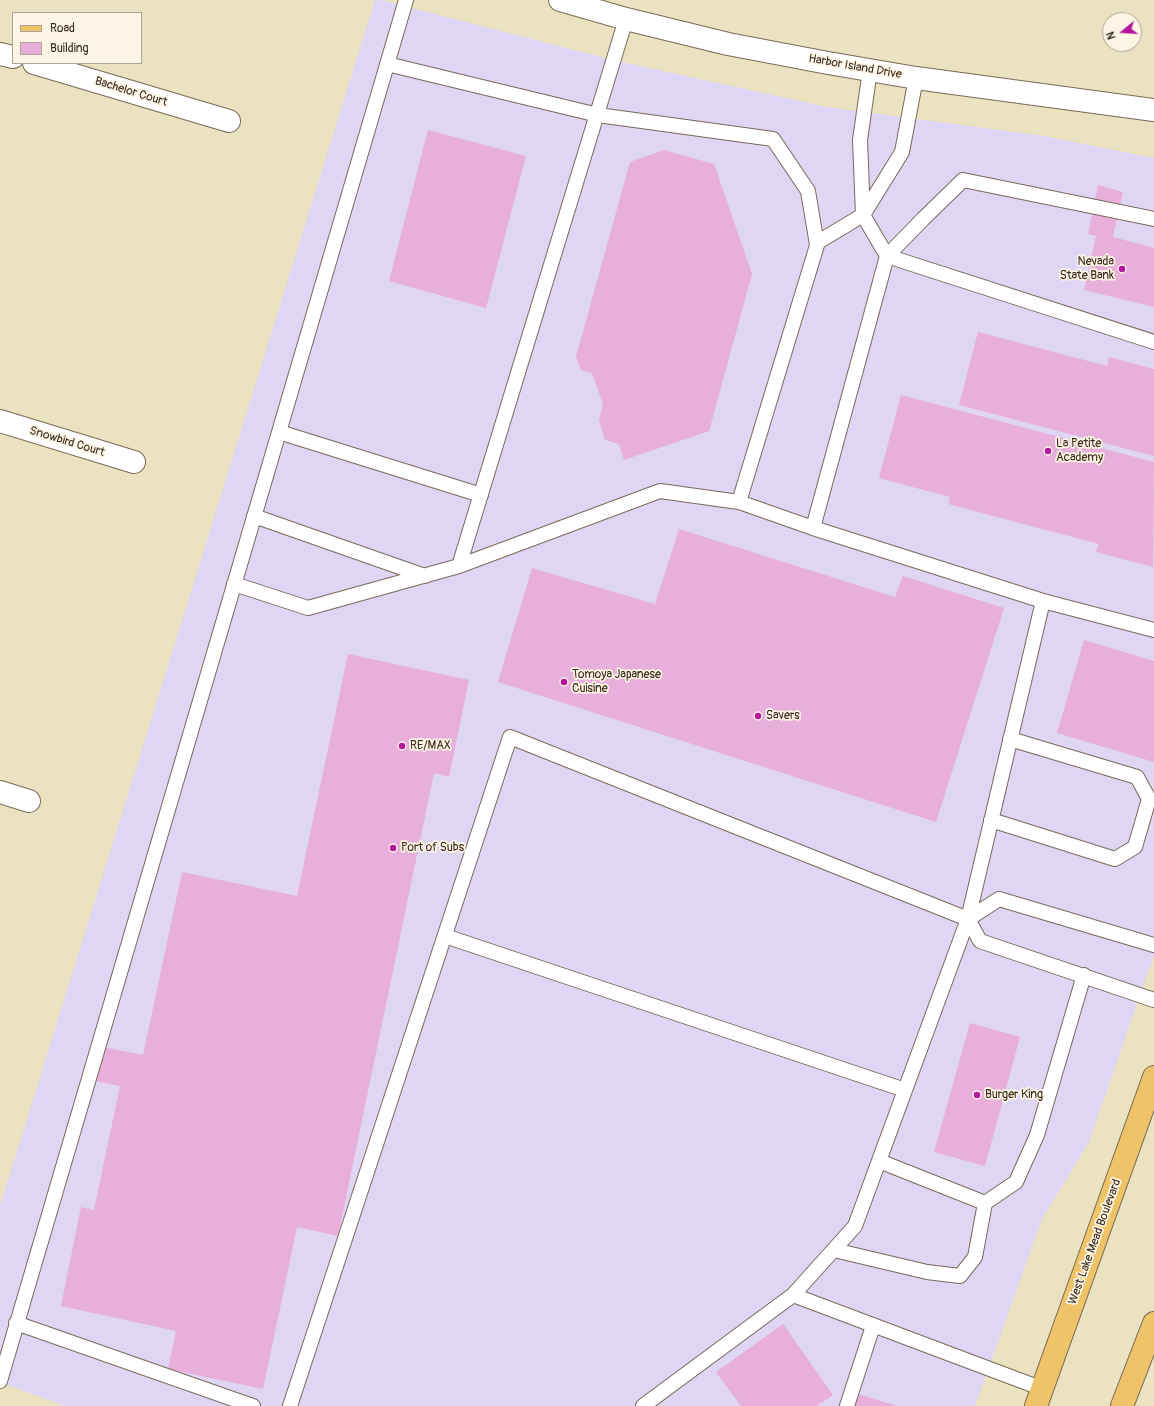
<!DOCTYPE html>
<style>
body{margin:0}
#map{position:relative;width:1154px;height:1406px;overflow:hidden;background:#eae2c0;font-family:Pangolin,sans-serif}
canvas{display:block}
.legend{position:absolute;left:12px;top:12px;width:130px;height:52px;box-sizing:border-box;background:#fcf5e5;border:1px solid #afa495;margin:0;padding:5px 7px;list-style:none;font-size:12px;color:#3b2a1e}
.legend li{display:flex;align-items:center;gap:8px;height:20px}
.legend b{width:20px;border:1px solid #afa495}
.north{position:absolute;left:1102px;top:12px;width:40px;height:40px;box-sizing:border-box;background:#fcf5e5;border:1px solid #afa495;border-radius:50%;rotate:252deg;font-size:11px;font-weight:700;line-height:16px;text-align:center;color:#3b2a1e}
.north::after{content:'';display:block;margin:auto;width:14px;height:18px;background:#b5179e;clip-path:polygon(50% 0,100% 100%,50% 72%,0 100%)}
</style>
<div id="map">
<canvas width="1154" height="1406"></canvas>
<ul class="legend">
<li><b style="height:5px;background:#efc469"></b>Road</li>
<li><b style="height:11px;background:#e7afd9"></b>Building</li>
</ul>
<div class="north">N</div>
</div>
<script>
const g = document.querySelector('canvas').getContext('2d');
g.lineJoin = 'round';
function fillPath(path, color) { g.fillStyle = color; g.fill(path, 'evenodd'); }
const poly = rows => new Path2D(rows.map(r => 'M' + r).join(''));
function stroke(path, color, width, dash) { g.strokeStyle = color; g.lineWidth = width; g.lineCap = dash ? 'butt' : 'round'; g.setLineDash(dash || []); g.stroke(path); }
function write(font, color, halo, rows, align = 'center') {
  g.font = font + ' Pangolin,sans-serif'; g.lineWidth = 3.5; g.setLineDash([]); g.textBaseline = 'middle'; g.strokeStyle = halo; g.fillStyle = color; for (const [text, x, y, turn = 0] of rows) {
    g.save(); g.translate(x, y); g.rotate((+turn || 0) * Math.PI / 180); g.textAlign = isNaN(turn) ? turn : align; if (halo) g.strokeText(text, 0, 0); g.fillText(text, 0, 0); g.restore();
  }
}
fillPath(poly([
 [375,0,381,0,613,60,827,107,1044,136,1154,158,1154,955,1089,1142,1042,1219,975,1406,65,1406,0,1382,0,1206]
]), '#dfd5f5');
fillPath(poly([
 [428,130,526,156,486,308,389,281],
 [664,150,714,164,752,274,709,431,624,460,619,444,605,440,599,421,603,404,592,373,581,370,576,357,630,162],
 [1098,185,1123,192,1113,237,1154,248,1154,307,1084,290,1096,236,1088,234],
 [978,332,1107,366,1109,357,1154,369,1154,456,959,405],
 [901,395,1154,462,1153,567,1096,552,1099,544,948,504,950,497,879,478],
 [679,529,895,597,903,576,1004,608,936,822,498,682,532,568,655,604],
 [1084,640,1154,661,1154,762,1057,733],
 [348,654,469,680,449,777,434,773,338,1236,297,1227,263,1389,168,1369,176,1331,61,1306,81,1207,94,1210,120,1086,96,1081,103,1047,143,1055,182,872,297,896],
 [970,1023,1020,1037,985,1166,934,1152],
 [783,1324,833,1395,817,1406,741,1406,716,1372],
 [855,1393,897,1406,851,1406]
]), '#e7afd9');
const service = poly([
 [626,19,459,566,660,491,739,502,818,242,863,215,902,152,916,78],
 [387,64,598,115,773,139,808,191,817,245],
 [870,70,860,140,863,215,887,256,813,528,1043,601],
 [1154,219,963,180,923,219,887,256,1154,342],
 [279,432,481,495],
 [739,502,813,528],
 [254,516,425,576],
 [234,584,308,608,459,566],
 [991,820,1115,859,1135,847,1149,799,1137,777,1010,739],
 [968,919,999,899,1154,945],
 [445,936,905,1090],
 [879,1161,985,1203],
 [834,1250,927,1272,960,1276,975,1257,985,1203,1016,1182,1037,1135,1084,975],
 [793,1295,855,1226,968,919,1043,601,1154,630],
 [16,1323,253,1406],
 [0,1381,406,0],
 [290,1406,510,737,968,919,980,941,1154,1000],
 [643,1406,793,1295,1043,1389],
 [847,1406,873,1326]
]);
const minor = poly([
 [0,54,13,57],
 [34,63,229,121],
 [0,421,134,462],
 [0,792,29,801]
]);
const tertiary = poly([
 [560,0,626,19,728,44,828,63,916,78,1154,110]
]);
const primary = poly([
 [1036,1406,1154,1077],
 [1122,1406,1154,1323]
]);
stroke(service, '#786a57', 16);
stroke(minor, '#786a57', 24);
stroke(tertiary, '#786a57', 24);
stroke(primary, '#786a57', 24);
stroke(service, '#fff', 14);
stroke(minor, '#fff', 22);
stroke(tertiary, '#fff', 22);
stroke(primary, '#efc469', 22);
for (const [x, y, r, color] of [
 [1122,269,4,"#b5179e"],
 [1048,451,4,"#b5179e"],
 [564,682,4,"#b5179e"],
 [758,716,4,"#b5179e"],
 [402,746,4,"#b5179e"],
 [393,848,4,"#b5179e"],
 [977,1095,4,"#b5179e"]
]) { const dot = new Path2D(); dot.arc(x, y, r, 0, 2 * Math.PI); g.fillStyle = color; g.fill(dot); stroke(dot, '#fcf5e5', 1.5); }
write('12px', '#3b2a1e', '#fcf5e5', [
 ["Harbor Island Drive",855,67,10],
 ["Bachelor Court",131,92,17],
 ["Snowbird Court",67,442,17],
 ["West Lake Mead Boulevard",1095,1242,-70]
]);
write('12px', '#3b2a1e', '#fcf5e5', [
 ["Nevada",1114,262,"right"],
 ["State Bank",1114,276,"right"],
 ["La Petite",1056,444],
 ["Academy",1056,458],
 ["Tomoya Japanese",572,675],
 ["Cuisine",572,689],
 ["Savers",766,716],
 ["RE/MAX",410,746],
 ["Port of Subs",401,848],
 ["Burger King",985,1095]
], 'left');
</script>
